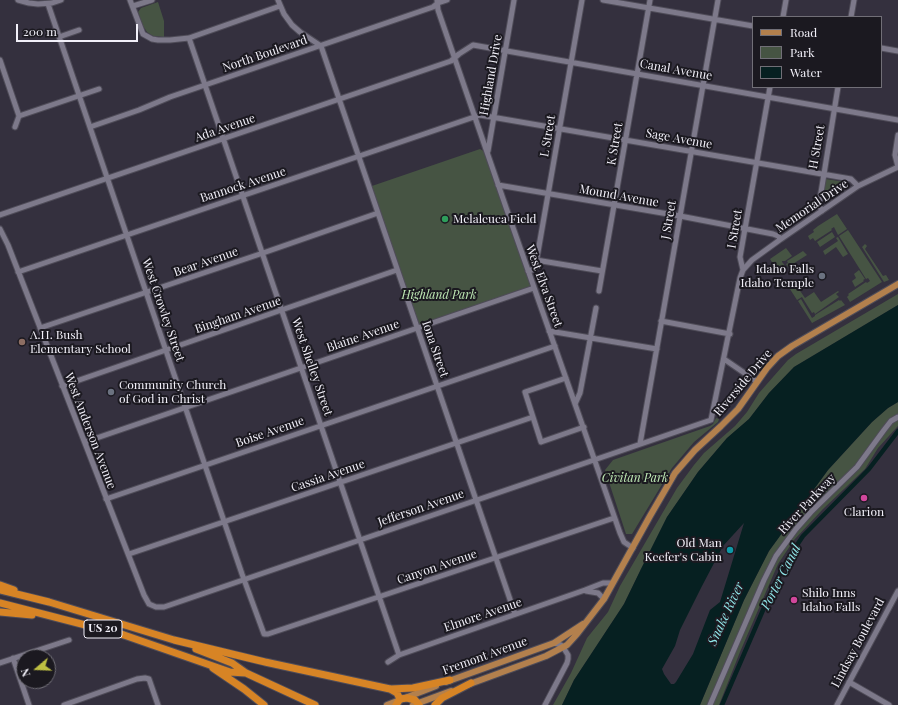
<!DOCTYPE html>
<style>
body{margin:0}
#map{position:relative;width:898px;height:705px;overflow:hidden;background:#34303e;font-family:"Playfair Display",serif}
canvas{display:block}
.legend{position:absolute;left:752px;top:16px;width:130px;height:72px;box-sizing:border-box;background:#1b1920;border:1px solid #716f77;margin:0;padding:5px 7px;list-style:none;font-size:12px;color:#f2f0f9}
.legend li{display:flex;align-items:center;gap:8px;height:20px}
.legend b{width:20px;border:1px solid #716f77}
.north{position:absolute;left:16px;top:649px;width:40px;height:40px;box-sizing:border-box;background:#1b1920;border:1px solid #716f77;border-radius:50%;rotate:251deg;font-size:11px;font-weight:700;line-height:16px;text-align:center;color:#f2f0f9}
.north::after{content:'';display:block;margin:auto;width:14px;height:18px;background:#bebf42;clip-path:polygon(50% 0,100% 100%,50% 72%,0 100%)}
.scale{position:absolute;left:16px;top:24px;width:122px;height:18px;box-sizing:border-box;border:2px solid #f2f0f9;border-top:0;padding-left:5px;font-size:12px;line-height:14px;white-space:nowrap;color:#f2f0f9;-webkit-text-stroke:3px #1b1920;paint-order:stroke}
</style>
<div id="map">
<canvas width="898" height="705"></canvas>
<ul class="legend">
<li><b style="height:5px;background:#b3804d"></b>Road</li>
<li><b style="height:11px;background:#465443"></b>Park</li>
<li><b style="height:11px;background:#062021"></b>Water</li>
</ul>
<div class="north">N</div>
<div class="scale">200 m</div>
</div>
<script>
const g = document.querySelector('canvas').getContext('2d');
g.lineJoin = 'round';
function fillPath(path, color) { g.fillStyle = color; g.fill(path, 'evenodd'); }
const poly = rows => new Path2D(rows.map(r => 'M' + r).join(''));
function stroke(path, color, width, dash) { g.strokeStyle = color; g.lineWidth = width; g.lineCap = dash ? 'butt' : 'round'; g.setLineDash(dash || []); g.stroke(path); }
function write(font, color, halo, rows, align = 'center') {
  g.font = font + ' "Playfair Display",serif'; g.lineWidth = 4; g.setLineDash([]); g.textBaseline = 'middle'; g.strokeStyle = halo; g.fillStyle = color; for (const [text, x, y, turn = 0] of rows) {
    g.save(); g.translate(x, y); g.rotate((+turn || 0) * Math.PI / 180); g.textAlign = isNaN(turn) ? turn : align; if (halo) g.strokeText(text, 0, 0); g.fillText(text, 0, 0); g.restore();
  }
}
fillPath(poly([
 [158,2,164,21,164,37,153,36,147,32,143,26,138,12,141,8],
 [480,149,487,153,534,288,418,328,369,187],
 [826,179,845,182,847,183,847,186,826,201,823,201,822,200],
 [837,214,847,229,838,235,834,227,831,229,832,230,815,241,813,238,810,240,808,236,814,232,813,230,818,226],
 [848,230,882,282,850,302,847,297,849,295,848,294,866,282,867,283,870,281,868,278,866,279,839,236],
 [832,232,835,237,820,247,817,242],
 [838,237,848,254,843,257,836,247,825,255,823,251,838,241,836,238],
 [865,244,867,246,865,249,883,276,886,275,889,280,884,282,862,247],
 [786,248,792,256,785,261,782,261,782,262,787,268,779,273,770,259],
 [803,251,807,255,788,267,786,264,788,263,787,261],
 [859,270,865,279,863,280,864,281,855,287,852,281,856,278,854,274],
 [794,282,805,298,814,292,821,302,838,291,839,292,836,294,839,297,815,314,814,312,812,313,802,297,797,300,788,286],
 [898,294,898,305,794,367,769,393,749,419,727,438,698,472,667,517,641,569,624,604,574,680,562,705,553,705,571,673,587,638,608,612,620,586,677,488,694,465,704,453,735,426,747,412,759,393,788,360,796,354],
 [801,299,812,318,815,316,815,315,839,300,840,301,841,300,845,305,812,323,798,301],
 [898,402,898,426,878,448,865,469,823,509,794,540,778,564,740,652,719,705,700,705,744,600,769,551,828,470,872,422,888,408],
 [716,418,719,419,718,422,694,442,672,468,632,534,626,534,605,470,613,460,710,426,713,424]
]), '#465443');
fillPath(poly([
 [898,305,898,402,888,408,872,422,828,470,769,551,744,600,700,705,562,705,574,680,624,604,641,569,667,517,698,472,727,438,749,419,769,393,794,367],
 [744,523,720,602,710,610,693,654,676,682,674,684,671,684,664,674,662,669,675,646,680,630,702,586,723,546]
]), '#062021');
stroke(poly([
 [722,705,773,587,789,557,803,536,869,469,898,431]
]), '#062021', 4.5);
const minor = poly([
 [18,0,29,3,38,4,52,3,61,0],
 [130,0,143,34,152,39,158,40,170,40,189,38,280,6],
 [278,0,284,14,292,25,300,32,321,46,515,614],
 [437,0,438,10,510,219,575,404,620,533,624,542,633,548],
 [603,0,753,26],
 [48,4,242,574,264,634,268,634,614,518],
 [133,6,152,0],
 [783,17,786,0],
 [851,17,854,0],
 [59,37,79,30],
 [189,38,399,655],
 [881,48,898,51],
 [0,60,19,116,15,127],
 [19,116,99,89],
 [90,127,139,110,170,97,433,7,438,3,447,0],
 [898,135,895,155,898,167],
 [488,151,514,0],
 [498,185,680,216,773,234,778,236,781,239],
 [822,211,819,205,838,87],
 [0,215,451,61,459,54,473,45,898,120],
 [0,229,8,245,144,595,149,604,156,607,164,607,711,420,740,278,743,270,740,257,770,87],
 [536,260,602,271],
 [743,270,752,260,781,239,858,186,898,167],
 [528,271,535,269,582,0],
 [18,272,480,115,851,179,858,186],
 [599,291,650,0],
 [661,321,730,334],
 [40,328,263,253,378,213],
 [549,331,657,349],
 [724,359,756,381],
 [62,386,397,270],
 [575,404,580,393,596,308],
 [533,417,525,392,566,378],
 [85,442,534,288],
 [640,444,718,0],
 [106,499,555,346],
 [129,554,533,417,541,442,584,427],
 [586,591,598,593,604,599],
 [13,658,29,705],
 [388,662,399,655,585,590,603,583,612,583],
 [0,663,69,640],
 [849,682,889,705],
 [64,705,137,679,145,678,149,679,158,705],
 [545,705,567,663,568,659,568,655,563,647,561,645,554,643],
 [710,705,764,580,776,556,796,529,811,512,857,467,884,430,891,421,898,417],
 [837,705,898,591]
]);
const major = poly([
 [446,682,554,643,583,624],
 [467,685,546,656,567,645,577,634,604,599,650,516,675,473,695,450,721,426,738,409,767,368,778,356,792,346,898,284],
 [387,705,436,686],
 [413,705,451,691]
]);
const highway = poly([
 [0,585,14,590],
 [0,590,49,602,174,640,265,662,390,689,397,693,400,699],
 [0,603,124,635,230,672,246,673],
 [0,612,32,615],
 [196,649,232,663,246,673,315,705],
 [213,668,244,689,264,705],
 [391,689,413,688,450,680],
 [396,705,400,699,407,698,415,700,419,705],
 [435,705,442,698,471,683]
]);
stroke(minor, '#4f4c58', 7);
stroke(major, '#4f4c58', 8);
stroke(highway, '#4f4c58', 9);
stroke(minor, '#7d798a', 5);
stroke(major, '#b3804d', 6);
stroke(highway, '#d78425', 7);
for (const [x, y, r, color] of [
 [445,219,4,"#2e9e5b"],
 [822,276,4,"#6b7280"],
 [22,342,4,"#8d6e63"],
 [111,392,4,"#6b7280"],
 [864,498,4,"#d1479c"],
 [730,550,4,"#0f9aa8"],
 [794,600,4,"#d1479c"]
]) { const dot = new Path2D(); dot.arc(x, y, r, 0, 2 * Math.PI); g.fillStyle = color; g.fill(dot); stroke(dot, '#1b1920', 1.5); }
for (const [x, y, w] of [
 [103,629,38]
]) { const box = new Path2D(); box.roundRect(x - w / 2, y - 9, w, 18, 3); g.fillStyle = '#1b1920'; g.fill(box); stroke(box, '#f2f0f9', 1); }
write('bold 11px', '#f2f0f9', null, [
 ["US 20",103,629]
]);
write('12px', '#f2f0f9', '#1b1920', [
 ["North Boulevard",265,54,-19],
 ["Canal Avenue",676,70,10],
 ["Highland Drive",491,75,-80],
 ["Ada Avenue",225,128,-19],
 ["L Street",548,136,-80],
 ["Sage Avenue",679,139,10],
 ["K Street",615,144,-80],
 ["H Street",817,147,-80],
 ["Bannock Avenue",243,185,-18],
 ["Mound Avenue",619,196,10],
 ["Memorial Drive",812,206,-34],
 ["J Street",669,220,-80],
 ["I Street",735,229,-80],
 ["Bear Avenue",206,262,-19],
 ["West Elva Street",544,286,70],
 ["West Crowley Street",163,310,71],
 ["Bingham Avenue",238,315,-19],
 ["Blaine Avenue",363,336,-19],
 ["Iona Street",435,349,71],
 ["West Shelley Street",312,367,71],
 ["Riverside Drive",743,383,-50],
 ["West Anderson Avenue",90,431,69],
 ["Boise Avenue",270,432,-19],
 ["Cassia Avenue",328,476,-19],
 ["River Parkway",807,504,-47],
 ["Jefferson Avenue",421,508,-19],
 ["Canyon Avenue",437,567,-19],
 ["Elmore Avenue",483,615,-19],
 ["Lindsay Boulevard",858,643,-62],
 ["Fremont Avenue",485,656,-20]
]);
write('12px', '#f2f0f9', '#1b1920', [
 ["Melaleuca Field",453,219],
 ["Idaho Falls",814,269,"right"],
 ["Idaho Temple",814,283,"right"],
 ["A.H. Bush",30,335],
 ["Elementary School",30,349],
 ["Community Church",119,385],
 ["of God in Christ",119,399],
 ["Clarion",864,512,"center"],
 ["Old Man",722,543,"right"],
 ["Keefer's Cabin",722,557,"right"],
 ["Shilo Inns",802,593],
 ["Idaho Falls",802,607]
], 'left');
write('italic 12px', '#c0ebb6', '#1b1920', [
 ["Highland Park",439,295],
 ["Civitan Park",635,478]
]);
write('italic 13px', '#91e7ea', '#1b1920', [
 ["Porter Canal",781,577,-63],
 ["Snake River",726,614,-65]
]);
</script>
